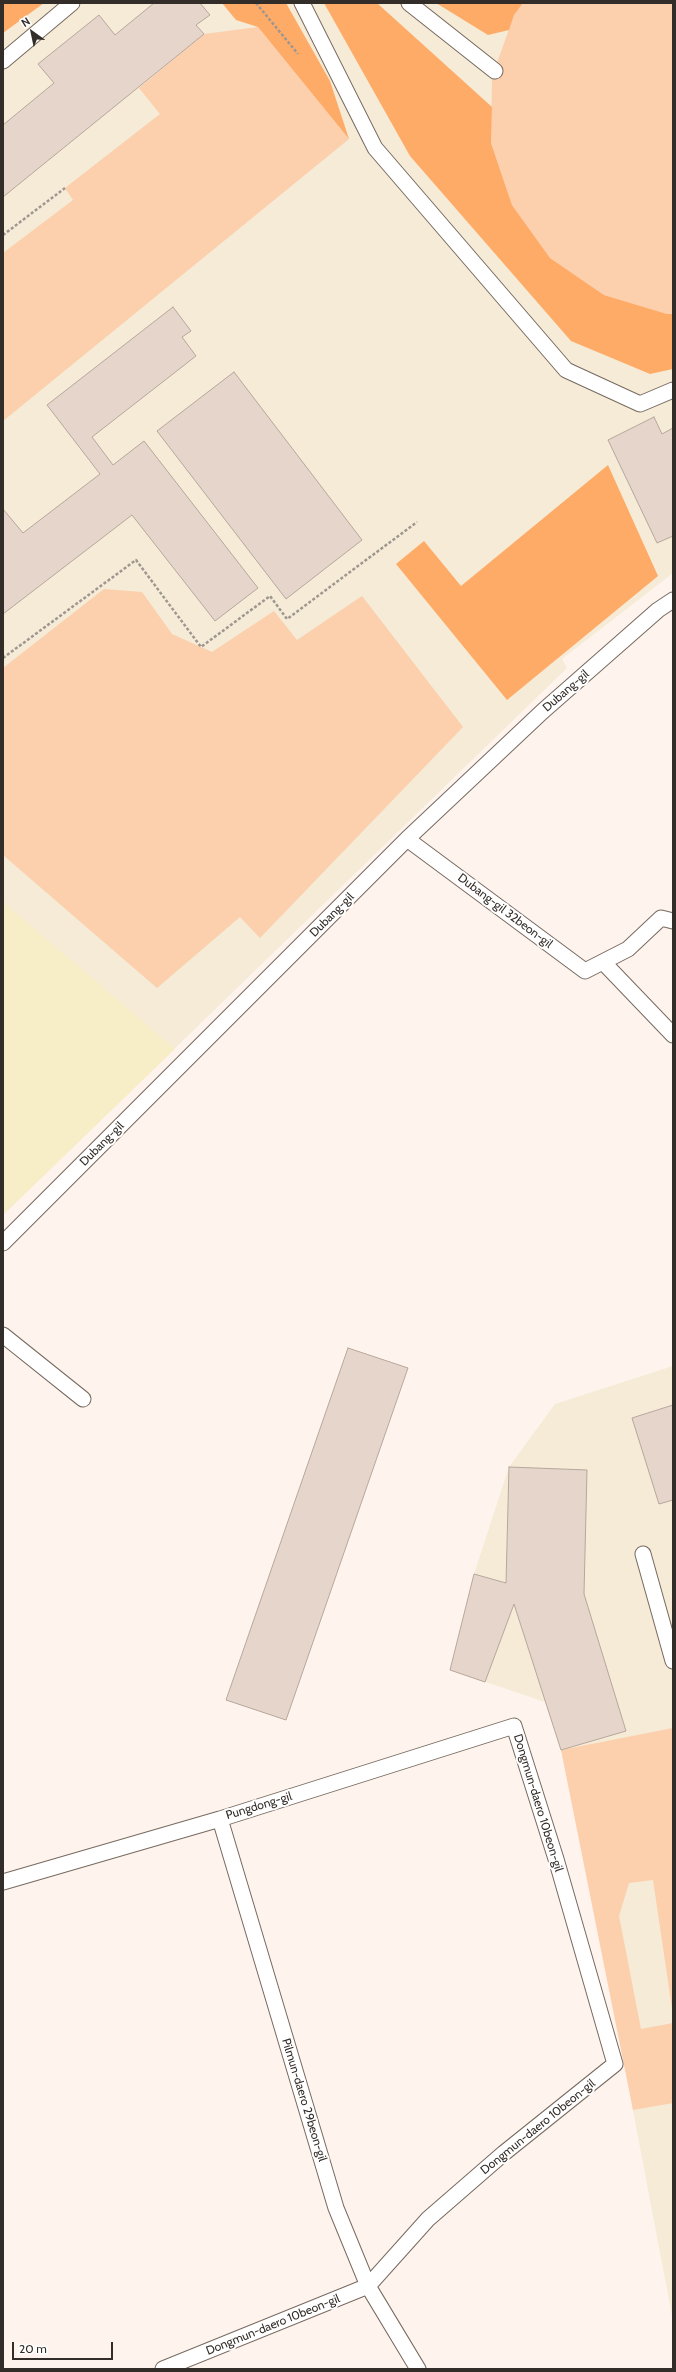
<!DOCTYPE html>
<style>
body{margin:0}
#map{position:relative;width:676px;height:2372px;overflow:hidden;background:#fef4ed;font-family:Cabin,sans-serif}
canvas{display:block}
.frame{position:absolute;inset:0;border:4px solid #332d29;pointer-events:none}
.north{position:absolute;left:12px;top:12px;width:40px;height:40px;-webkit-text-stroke:3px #fff;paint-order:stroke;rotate:327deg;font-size:11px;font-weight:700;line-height:16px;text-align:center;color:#332d29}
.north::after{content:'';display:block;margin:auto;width:14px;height:18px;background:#332d29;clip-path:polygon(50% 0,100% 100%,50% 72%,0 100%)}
.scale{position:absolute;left:12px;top:2342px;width:101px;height:18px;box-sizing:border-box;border:2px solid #332d29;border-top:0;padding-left:5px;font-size:12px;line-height:14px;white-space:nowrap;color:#332d29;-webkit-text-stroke:3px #fff;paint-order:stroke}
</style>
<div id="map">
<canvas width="676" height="2372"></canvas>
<div class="frame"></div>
<div class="north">N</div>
<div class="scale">20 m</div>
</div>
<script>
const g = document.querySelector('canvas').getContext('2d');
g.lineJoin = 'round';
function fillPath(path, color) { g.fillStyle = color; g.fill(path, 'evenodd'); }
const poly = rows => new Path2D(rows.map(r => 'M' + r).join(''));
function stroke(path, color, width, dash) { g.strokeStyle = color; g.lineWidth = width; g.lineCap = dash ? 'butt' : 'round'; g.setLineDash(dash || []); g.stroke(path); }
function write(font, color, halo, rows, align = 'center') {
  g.font = font + ' Cabin,sans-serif'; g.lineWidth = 4; g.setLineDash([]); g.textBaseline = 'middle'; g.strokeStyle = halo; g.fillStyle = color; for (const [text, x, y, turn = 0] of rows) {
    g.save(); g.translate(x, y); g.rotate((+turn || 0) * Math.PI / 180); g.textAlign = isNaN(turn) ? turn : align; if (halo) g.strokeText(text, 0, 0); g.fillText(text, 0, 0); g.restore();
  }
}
fillPath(poly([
 [3,3,673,3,673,573,562,659,567,668,3,1215],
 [673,1366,673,2321,589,1879,561,1750,545,1702,450,1670,474,1574,509,1467,555,1404]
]), '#f5ebd6');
fillPath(poly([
 [523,3,673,3,673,314,667,314,604,295,550,258,512,205,491,143,492,77,514,15],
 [258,27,349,139,3,421,3,253,73,200,65,188,160,114,139,88,204,34],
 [104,589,142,592,172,634,212,652,274,611,297,640,362,596,463,727,260,938,240,917,157,988,3,855,3,668],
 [673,1728,673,2015,653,1880,629,1883,619,1916,641,2029,673,2023,673,2103,633,2110,561,1750]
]), '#fccfad');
fillPath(poly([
 [3,3,44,3,3,33],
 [222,3,286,3,330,81,349,139,258,27,236,20],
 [324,3,377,3,492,107,491,143,512,205,550,258,604,295,667,314,673,314,673,369,650,374,571,341,410,156],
 [436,3,523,3,514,15,509,30,488,35],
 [608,465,658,576,507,700,396,564,424,541,461,586]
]), '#ffab68');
fillPath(poly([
 [3,902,175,1049,3,1215]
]), '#f7edc7');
const building = poly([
 [154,3,200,3,210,15,196,25,204,34,3,197,3,125,54,83,38,64,99,15,115,35,154,3],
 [173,307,191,331,182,337,196,356,92,437,113,465,144,441,258,588,215,621,132,515,3,614,3,509,23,533,100,474,47,405,173,307],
 [234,372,362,540,286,599,157,431,234,372],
 [654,417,662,434,673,428,673,536,657,543,608,440,654,417],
 [348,1348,408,1368,286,1720,226,1700,348,1348],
 [673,1405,673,1500,659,1504,632,1418,673,1405],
 [509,1467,587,1470,584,1594,626,1731,561,1750,514,1604,485,1682,450,1670,474,1574,506,1583,509,1467]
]);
fillPath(building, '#e5d5ca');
stroke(building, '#b7a79d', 1);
const lane = poly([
 [302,3,375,148,566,370,640,404,673,390],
 [409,3,495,71],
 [3,61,72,3],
 [407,839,585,971,628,949,661,918,673,921],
 [603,962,673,1035],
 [3,1243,407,839,543,711,658,610,673,600],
 [3,1335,83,1399],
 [643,1554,673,1661],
 [220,1819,336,2208,368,2286,418,2369],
 [3,1882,220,1819,514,1726,556,1859,615,2064,504,2153,428,2219,368,2286,163,2369]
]);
stroke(lane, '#776a60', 17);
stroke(poly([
 [256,3,298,54],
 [3,235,65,188],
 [3,658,136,560,201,647,270,596,287,619,417,522]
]), '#9e9690', 2.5, [3, 2]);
stroke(lane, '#fff', 15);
write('12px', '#332d29', '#fff', [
 ["Dubang-gil",566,691,-41],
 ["Dubang-gil 32beon-gil",505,911,37],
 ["Dubang-gil",332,915,-45],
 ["Dubang-gil",102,1144,-45],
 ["Dongmun-daero 10beon-gil",538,1803,73],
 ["Pungdong-gil",259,1806,-17],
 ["Pilmun-daero 29beon-gil",304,2100,73],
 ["Dongmun-daero 10beon-gil",538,2127,-39],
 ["Dongmun-daero 10beon-gil",273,2325,-22]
]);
</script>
